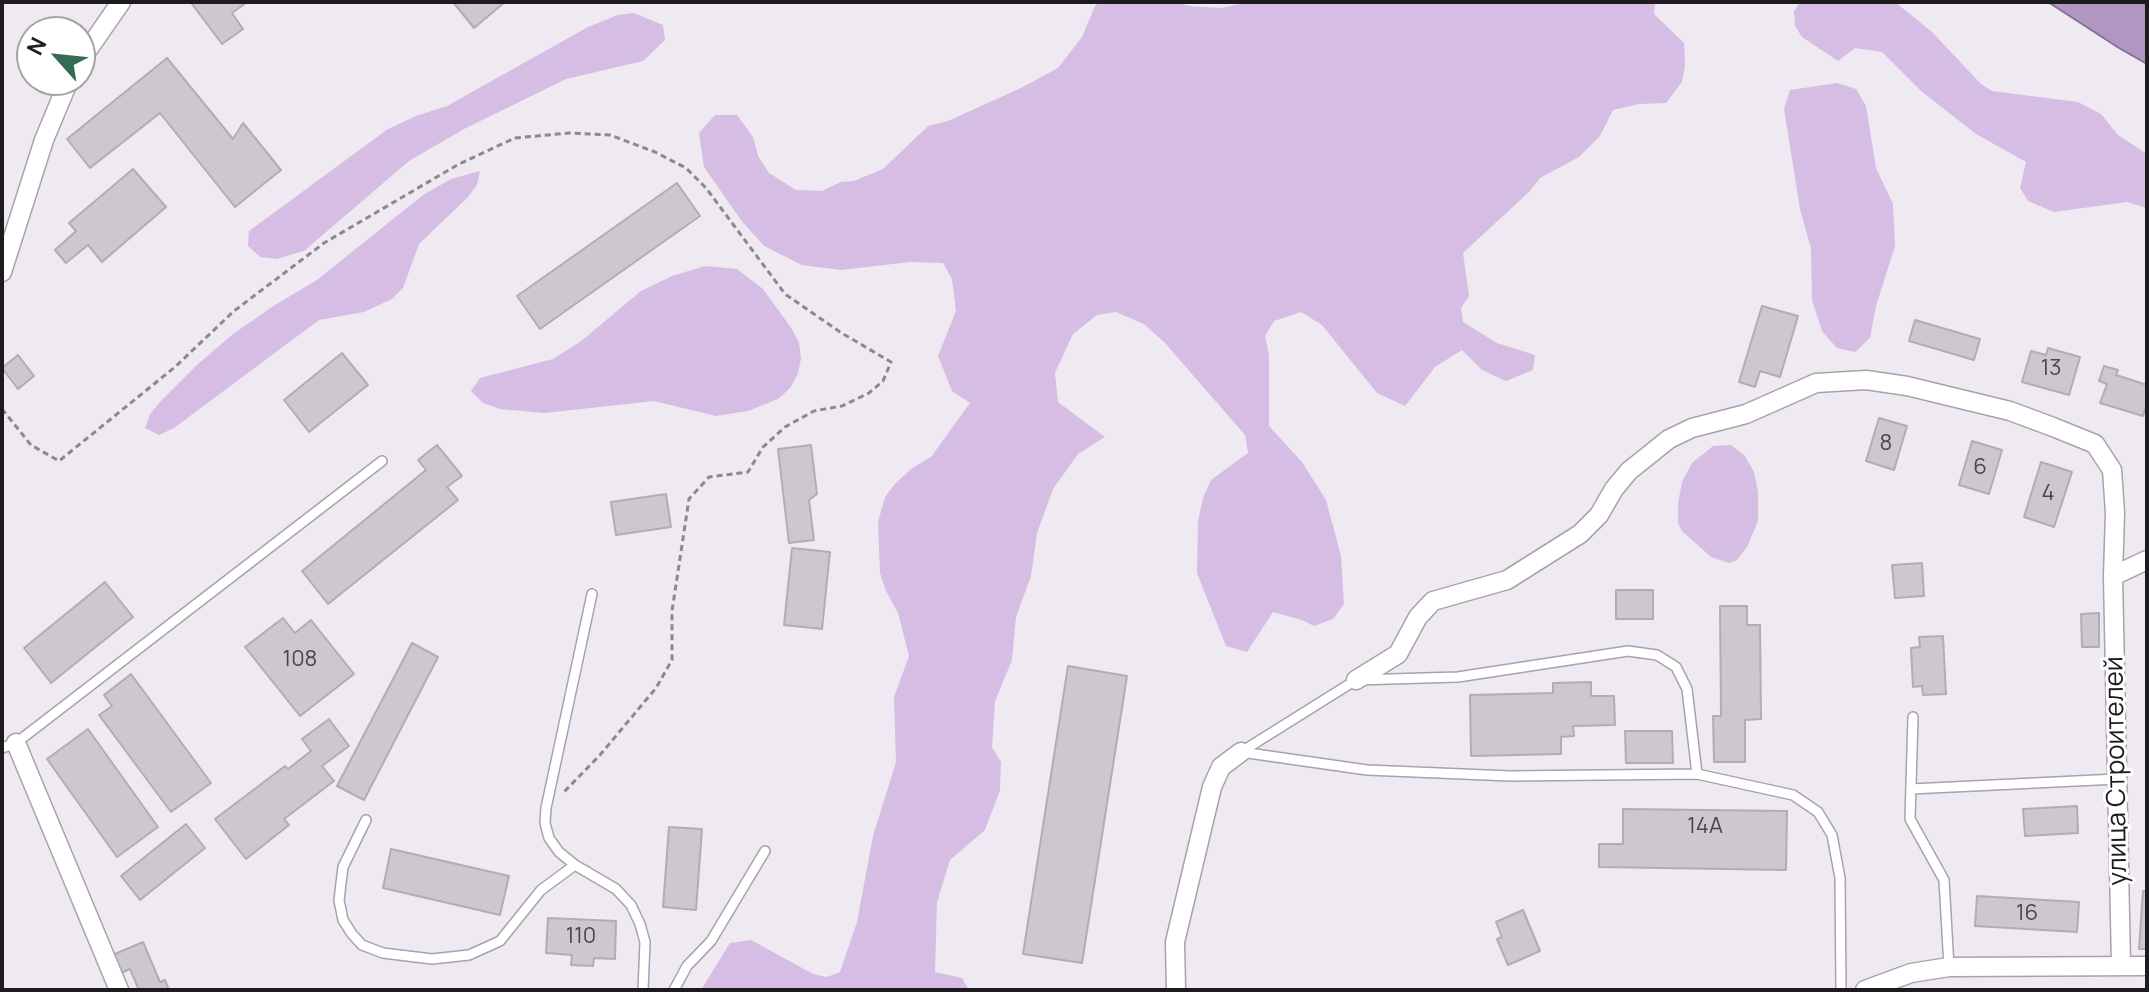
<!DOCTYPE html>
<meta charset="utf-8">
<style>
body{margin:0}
#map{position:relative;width:2149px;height:992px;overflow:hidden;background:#efe9f2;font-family:Manrope,sans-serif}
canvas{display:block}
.frame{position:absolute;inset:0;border:4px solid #1d1b1f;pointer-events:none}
.north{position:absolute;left:16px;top:16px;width:80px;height:80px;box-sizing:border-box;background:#fff;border:2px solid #a5a4a5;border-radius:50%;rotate:297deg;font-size:22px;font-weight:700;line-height:32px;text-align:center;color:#1d1b1f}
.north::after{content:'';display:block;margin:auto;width:28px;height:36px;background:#346c54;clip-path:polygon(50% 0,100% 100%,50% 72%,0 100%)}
</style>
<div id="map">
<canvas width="2149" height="992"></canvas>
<div class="frame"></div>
<div class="north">N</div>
</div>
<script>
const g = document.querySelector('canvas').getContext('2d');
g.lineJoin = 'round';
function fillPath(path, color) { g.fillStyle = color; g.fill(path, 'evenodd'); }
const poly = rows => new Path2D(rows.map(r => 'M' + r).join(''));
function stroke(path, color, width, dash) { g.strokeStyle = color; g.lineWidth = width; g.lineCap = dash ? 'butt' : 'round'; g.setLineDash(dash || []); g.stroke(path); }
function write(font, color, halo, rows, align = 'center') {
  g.font = font + ' Manrope,sans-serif'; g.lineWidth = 6; g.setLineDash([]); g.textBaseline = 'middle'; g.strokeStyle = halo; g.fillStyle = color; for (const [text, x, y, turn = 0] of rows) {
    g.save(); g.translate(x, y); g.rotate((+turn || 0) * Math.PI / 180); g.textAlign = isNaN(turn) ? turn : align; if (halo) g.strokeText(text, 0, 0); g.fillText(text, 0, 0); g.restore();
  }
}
fillPath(poly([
 [1100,2,1176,2,1189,6,1221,8,1248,2,1655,2,1654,14,1684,43,1685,65,1682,82,1666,103,1639,104,1613,110,1600,136,1579,157,1540,178,1530,191,1463,253,1469,296,1461,308,1463,322,1497,343,1535,355,1533,370,1506,381,1482,370,1462,350,1435,367,1405,406,1377,393,1322,325,1301,312,1274,321,1265,336,1269,355,1269,426,1302,462,1326,500,1341,556,1344,604,1333,619,1314,626,1302,620,1273,612,1247,652,1226,646,1197,573,1198,521,1203,498,1211,480,1248,453,1245,435,1165,343,1144,324,1116,312,1097,315,1073,334,1055,373,1058,402,1105,437,1078,454,1053,489,1037,533,1031,576,1016,617,1012,660,995,701,992,747,1001,762,1000,790,985,830,950,860,937,902,935,972,962,978,969,990,701,990,730,943,751,940,813,974,827,977,840,972,857,922,873,836,896,762,894,697,909,656,898,613,886,591,880,573,878,522,885,497,895,484,911,469,931,457,970,403,952,391,938,356,956,311,952,279,943,263,910,262,841,270,802,265,764,246,741,220,704,167,699,133,715,115,737,115,753,137,758,156,769,173,796,190,822,191,841,182,854,181,883,169,928,126,948,121,1021,88,1058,68,1082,37,1095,6],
 [1800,2,1895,2,1932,32,1981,84,1992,91,2078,102,2101,114,2118,135,2147,154,2147,208,2127,202,2054,212,2028,201,2020,188,2026,162,1976,134,1921,91,1882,52,1855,48,1838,61,1802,37,1795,26,1794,11],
 [634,13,663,25,665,40,643,61,566,79,464,129,409,161,304,251,276,259,260,257,248,246,249,231,388,129,416,116,447,106,588,27,618,15],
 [1837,83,1856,89,1866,106,1876,168,1893,204,1895,246,1876,306,1870,338,1855,352,1837,348,1822,331,1812,300,1811,249,1800,209,1784,109,1790,90],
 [480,171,477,185,467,198,419,244,403,288,392,299,364,312,319,320,174,428,159,435,145,428,150,414,160,402,198,364,233,334,275,305,317,280,423,195,451,179],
 [705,266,737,269,763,289,792,329,799,343,801,358,798,374,790,388,778,399,748,411,716,416,654,401,545,413,500,409,483,403,471,391,480,378,553,359,580,342,641,291,672,276],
 [1731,445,1745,456,1754,472,1758,492,1758,521,1747,547,1737,560,1729,563,1711,557,1682,531,1678,523,1678,503,1682,482,1692,463,1713,446]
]), '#d5bde4');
const water = poly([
 [2048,2,2147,2,2147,64,2119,48,2048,2]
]);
fillPath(water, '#b296c2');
stroke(water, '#857191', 2);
const building = poly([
 [195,2,247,2,232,13,243,29,222,44,192,4,195,2],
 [453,2,505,2,474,28,453,2],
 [167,58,233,139,243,123,281,170,235,207,160,113,90,168,67,139,167,58],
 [133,169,166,207,102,262,88,245,66,263,55,250,76,231,69,223,133,169],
 [677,183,700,216,540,329,517,296,677,183],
 [1762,306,1798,316,1780,377,1760,371,1755,387,1739,382,1762,306],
 [1915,320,1980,339,1974,360,1909,341,1915,320],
 [2048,348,2080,357,2069,395,2022,382,2031,351,2046,355,2048,348],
 [342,353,368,385,309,432,284,400,342,353],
 [18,355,34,376,18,389,2,368,18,355],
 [2104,366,2118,370,2116,375,2147,385,2147,402,2143,416,2100,403,2107,384,2099,381,2104,366],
 [1879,418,1907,426,1894,470,1866,461,1879,418],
 [1972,441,2002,450,1989,494,1959,485,1972,441],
 [437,445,462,476,447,487,458,500,328,604,302,571,426,470,418,460,437,445],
 [811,445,817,494,809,500,814,540,789,543,778,449,811,445],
 [2041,462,2072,472,2054,527,2024,517,2041,462],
 [666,494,671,527,616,535,611,502,666,494],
 [792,548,830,552,822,629,784,625,792,548],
 [1922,563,1924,596,1895,598,1892,565,1922,563],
 [105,582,133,617,51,683,24,648,105,582],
 [1616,590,1653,590,1653,619,1616,619,1616,590],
 [1720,606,1747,606,1747,625,1760,625,1761,719,1745,720,1745,762,1714,762,1713,716,1721,716,1720,606],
 [2099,613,2099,647,2082,647,2081,614,2099,613],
 [283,618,295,633,311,620,354,674,300,716,245,647,283,618],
 [1943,636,1946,694,1923,695,1922,686,1913,687,1911,648,1920,647,1919,637,1943,636],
 [412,643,438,657,364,800,337,786,412,643],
 [1068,666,1127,676,1082,963,1023,954,1068,666],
 [131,674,211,783,171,812,99,715,112,706,104,695,131,674],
 [1591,682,1591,696,1614,696,1615,725,1573,726,1574,736,1561,737,1561,754,1471,756,1470,695,1553,693,1553,683,1591,682],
 [329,719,349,746,322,766,334,781,284,819,289,825,246,859,215,819,285,766,288,769,311,751,302,739,329,719],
 [88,729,158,827,117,857,47,759,88,729],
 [1625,731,1672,731,1673,763,1626,763,1625,731],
 [2077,806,2078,833,2025,836,2023,809,2077,806],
 [1623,809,1787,811,1786,870,1599,867,1599,844,1623,844,1623,809],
 [186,824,205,848,140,900,121,876,186,824],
 [669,827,702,829,696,910,663,907,669,827],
 [391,849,509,876,500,915,383,888,391,849],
 [2143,891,2147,891,2147,949,2139,949,2143,891],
 [1977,896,2079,902,2077,932,1975,926,1977,896],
 [1523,910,1540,951,1508,965,1497,939,1502,937,1496,922,1523,910],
 [548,918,616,921,615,959,594,958,593,966,571,965,572,955,546,953,548,918],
 [143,942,160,982,165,980,169,990,139,990,130,969,116,975,108,957,143,942]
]);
fillPath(building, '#cdc7d0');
stroke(building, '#b2acb5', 2);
const lane = poly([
 [592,594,546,808,545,823,549,838,559,852,575,865,616,889,631,905,640,924,645,942,643,990],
 [1913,717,1910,819,1944,880,1949,967],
 [2,748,16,743,382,461],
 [1241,752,1367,770,1510,776,1697,774,1793,795,1818,812,1832,835,1840,878,1841,990],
 [1241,752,1356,680,1458,677,1628,651,1657,655,1676,667,1687,689,1697,774],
 [1911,789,2117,779],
 [366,820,343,867,339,900,343,920,352,934,362,945,383,953,432,959,469,955,500,941,541,890,575,865],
 [674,990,687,966,711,941,765,851]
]);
const street = poly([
 [80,61,121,2],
 [2,272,44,140,69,80],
 [2113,576,2147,560],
 [1356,680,1398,654,1418,617,1433,601,1507,580,1580,534,1599,515,1614,489,1629,471,1669,439,1692,428,1746,414,1816,383,1866,380,1907,386,2010,411,2053,427,2095,444,2112,470,2115,513,2113,576,2121,965],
 [16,743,119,990],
 [1176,990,1175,942,1212,787,1221,767,1241,752],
 [1865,990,1911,973,1949,967,2147,966]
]);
stroke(lane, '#a8a2ab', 12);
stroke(street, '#a8a2ab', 21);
stroke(poly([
 [2,409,31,445,59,461,175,367,234,311,324,243,459,164,515,138,569,133,610,135,655,152,686,168,706,188,785,294,840,332,891,362,883,381,869,393,842,406,814,411,785,427,763,447,748,472,709,477,689,499,672,611,672,660,656,688,600,755,563,793]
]), '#8c888f', 3, [6, 4]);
stroke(lane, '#fff', 9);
stroke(street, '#fff', 18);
write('22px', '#49464b', null, [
 ["13",2051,369],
 ["8",1886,444],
 ["6",1980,468],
 ["4",2048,494],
 ["108",300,660],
 ["14А",1705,827],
 ["16",2027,914],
 ["110",581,937]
]);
write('26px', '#1d1b1f', '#fff', [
 ["улица Строителей",2117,771,-91]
]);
</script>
